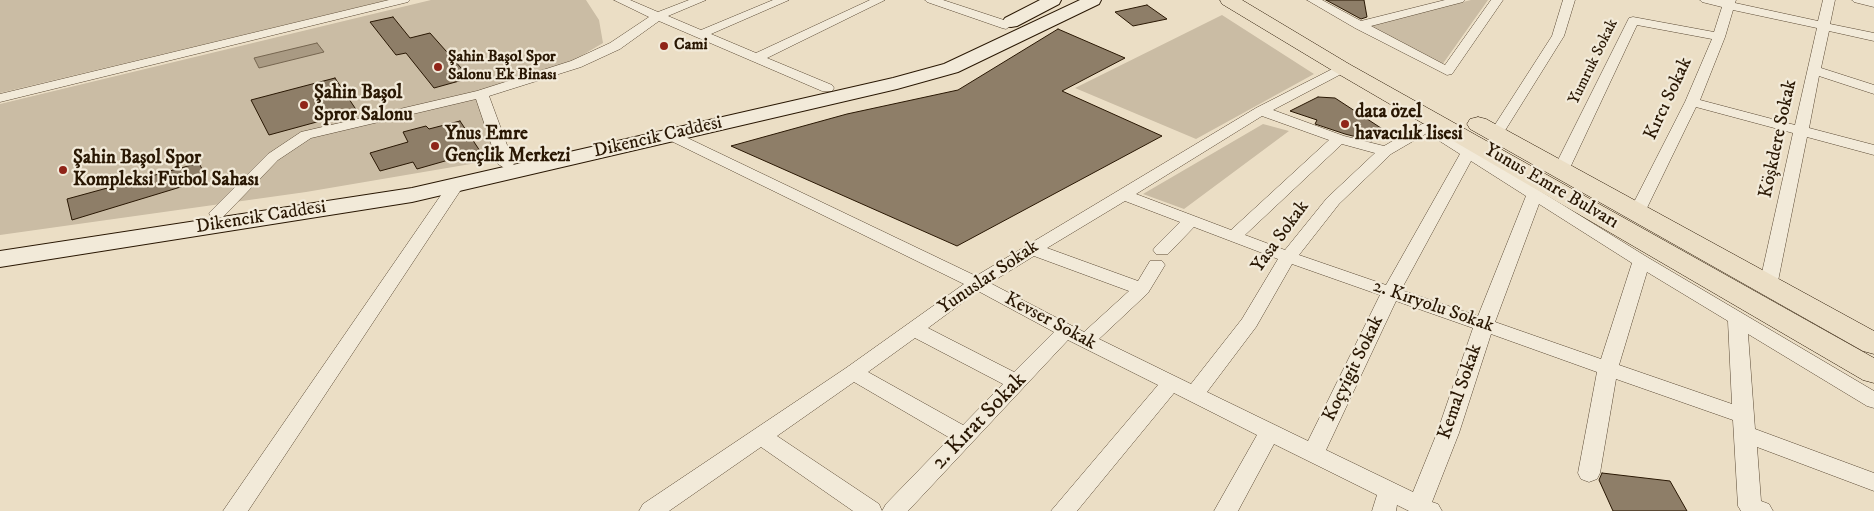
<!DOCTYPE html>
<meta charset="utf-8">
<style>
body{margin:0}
canvas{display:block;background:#ebdec5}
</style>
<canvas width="1874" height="511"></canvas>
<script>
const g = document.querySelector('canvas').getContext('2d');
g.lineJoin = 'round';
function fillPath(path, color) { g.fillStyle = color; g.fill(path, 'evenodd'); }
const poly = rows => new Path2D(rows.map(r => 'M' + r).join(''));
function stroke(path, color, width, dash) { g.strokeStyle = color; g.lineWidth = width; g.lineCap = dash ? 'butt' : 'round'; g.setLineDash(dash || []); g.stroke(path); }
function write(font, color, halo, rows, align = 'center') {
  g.font = font + ' "IM FELL DW Pica",serif'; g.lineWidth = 4.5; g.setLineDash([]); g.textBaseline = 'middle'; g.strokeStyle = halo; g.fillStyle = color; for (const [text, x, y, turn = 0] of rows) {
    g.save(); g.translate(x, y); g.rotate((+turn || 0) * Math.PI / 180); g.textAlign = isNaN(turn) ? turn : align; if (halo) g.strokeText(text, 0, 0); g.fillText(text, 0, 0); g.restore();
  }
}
fillPath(poly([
 [0,0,388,0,0,93],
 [431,0,586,0,599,20,603,43,569,63,480,97,500,159,306,192,0,235,0,104],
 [1471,0,1488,0,1442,65,1367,25],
 [1222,15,1314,74,1196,139,1075,88],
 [1263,124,1289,131,1184,209,1143,194]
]), '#cabca4');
const water = poly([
 [317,43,324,52,259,68,254,58,317,43]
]);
fillPath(water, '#a99a83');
stroke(water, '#766650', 1);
const building = poly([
 [1326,0,1364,0,1367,17,1361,19,1326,0],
 [1147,5,1167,19,1133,26,1115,12,1147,5],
 [393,17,410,38,430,33,470,78,434,88,406,53,396,55,370,22,393,17],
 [1058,29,1125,58,1062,91,1162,136,957,246,731,146,847,114,958,90,1058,29],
 [335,78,357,111,269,135,251,100,335,78],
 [1318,97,1335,98,1384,130,1372,141,1345,134,1315,124,1317,120,1290,111,1318,97],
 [460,121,480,151,417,169,413,162,380,171,370,153,408,142,403,132,426,126,429,129,460,121],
 [199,163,207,179,72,220,67,199,199,163],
 [1602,473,1670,481,1687,511,1613,511,1599,480,1602,473]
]);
fillPath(building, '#8e7e68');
stroke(building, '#291703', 1);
const street = poly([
 [389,0,410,0,408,2,0,102,0,94,389,0],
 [614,0,630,0,658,12,689,0,706,0,668,16,701,30,773,0,789,0,711,34,756,53,870,0,885,0,767,58,832,85,834,88,832,91,822,91,659,21,620,49,581,67,489,96,514,164,511,167,506,169,498,164,476,99,311,138,278,160,223,217,211,217,209,213,268,154,301,132,477,91,571,61,610,43,649,17,614,0],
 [925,0,943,0,1010,22,1012,25,1006,29,1002,28,927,2,925,0],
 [1307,0,1322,0,1361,21,1445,0,1465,0,1463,2,1371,26,1445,65,1491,0,1503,0,1452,74,1447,75,1355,28,1307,0],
 [1563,0,1575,0,1564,36,1501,137,1491,137,1489,134,1552,36,1563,0],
 [1700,0,1736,0,1735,3,1818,21,1823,0,1835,0,1830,24,1874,33,1874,41,1829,31,1821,68,1874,85,1874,94,1819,76,1809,128,1874,145,1874,155,1807,137,1777,286,1774,290,1768,292,1762,290,1759,286,1793,133,1696,107,1645,212,1643,216,1637,217,1631,216,1629,212,1685,102,1712,39,1637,25,1569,170,1561,175,1553,170,1629,18,1633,17,1714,32,1722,7,1702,2,1700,0],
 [1733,10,1817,28,1795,125,1700,100,1725,37,1733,10],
 [1852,0,1874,0,1874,7,1854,2,1852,0],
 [1342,64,1349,68,1347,71,1273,110,1344,136,1384,146,1422,124,1432,124,1647,257,1874,391,1874,408,1867,406,1748,334,1755,429,1874,473,1874,491,1757,447,1761,501,1769,504,1773,511,1741,511,1738,506,1733,420,1616,379,1600,473,1597,479,1589,482,1581,479,1578,473,1597,372,1491,334,1459,433,1432,502,1438,504,1442,511,1409,511,1397,505,1396,511,1372,511,1377,495,1274,444,1238,511,1214,511,1257,435,1174,393,1077,511,1051,511,1158,385,1068,340,908,511,853,511,761,447,669,511,639,511,643,504,846,368,964,284,665,138,663,135,665,132,675,132,976,276,1256,108,1342,64],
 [1262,116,1329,140,1231,230,1136,194,1262,116],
 [1427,133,1460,154,1386,285,1299,255,1339,204,1391,154,1427,133],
 [1342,144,1375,153,1327,198,1285,250,1245,235,1342,144],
 [1471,161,1526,196,1478,316,1401,290,1471,161],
 [1125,201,1180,222,1156,246,1153,250,1156,254,1168,254,1194,227,1278,259,1242,319,1191,384,1099,339,1148,293,1165,265,1162,261,1150,261,1138,281,1047,248,1125,201],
 [1539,204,1632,263,1601,359,1495,322,1539,204],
 [1034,256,1129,291,1084,332,990,283,1034,256],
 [1292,264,1380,295,1308,441,1207,392,1256,327,1292,264],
 [1647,272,1728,321,1732,404,1619,365,1647,272],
 [978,291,1054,332,1014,372,928,328,978,291],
 [1396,301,1473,328,1437,433,1413,492,1326,450,1396,301],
 [915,338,1003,384,963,425,868,372,915,338],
 [854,382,950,438,886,504,882,511,879,504,777,436,854,382],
 [456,180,464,185,248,511,223,511,450,182,456,180]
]);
const secondary = poly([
 [1040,0,1061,0,1059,4,1017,26,1011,27,1005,26,1002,22,1005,18,1040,0],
 [1080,0,1101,0,1099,4,958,72,897,89,412,202,0,267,0,251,412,188,893,78,944,64,1080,0]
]);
const primary = poly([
 [1220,0,1242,0,1349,64,1874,358,1874,383,1863,380,1335,72,1222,4,1220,0],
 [1478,117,1486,119,1874,331,1874,354,1863,351,1470,129,1467,124,1470,119,1478,117]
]);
stroke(street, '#5a4934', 1);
stroke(secondary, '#291703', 2);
stroke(primary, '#291703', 1);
fillPath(street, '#f2ead9');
fillPath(secondary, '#f2ead9');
fillPath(primary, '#ebdec5');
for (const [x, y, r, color] of [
 [664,46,5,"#8f2418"],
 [438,67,5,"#8f2418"],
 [304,105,5,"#8f2418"],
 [1345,124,5,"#8f2418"],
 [435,146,5,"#8f2418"],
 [63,170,5,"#8f2418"]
]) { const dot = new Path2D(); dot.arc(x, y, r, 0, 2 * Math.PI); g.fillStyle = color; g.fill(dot); stroke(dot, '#f2ead9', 2); }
write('bold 16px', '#291703', '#f2ead9', [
 ["Cami",674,46],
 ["Şahin Başol Spor",448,58],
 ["Salonu Ek Binası",448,76]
], 'left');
write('16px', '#291703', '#f2ead9', [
 ["Yumruk Sokak",1594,62,-64]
]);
write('bold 19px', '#291703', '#f2ead9', [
 ["Şahin Başol",314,94],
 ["Spror Salonu",314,116],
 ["data özel",1355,113],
 ["havacılık lisesi",1355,135],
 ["Ynus Emre",445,135],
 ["Gençlik Merkezi",445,157],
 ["Şahin Başol Spor",73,159],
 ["Kompleksi Futbol Sahası",73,181]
], 'left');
write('19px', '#291703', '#f2ead9', [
 ["Kırcı Sokak",1669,99,-65],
 ["Dikencik Caddesi",658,138,-13],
 ["Köşkdere Sokak",1779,139,-78],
 ["Yunus Emre Bulvarı",1551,187,30],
 ["Dikencik Caddesi",261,218,-9],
 ["Yasa Sokak",1281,237,-54],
 ["Yunuslar Sokak",989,278,-34],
 ["2. Kıryolu Sokak",1433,307,19],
 ["Kevser Sokak",1050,322,28],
 ["Koçyigit Sokak",1354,369,-64],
 ["Kemal Sokak",1461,392,-71]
]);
write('22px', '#291703', '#f2ead9', [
 ["2. Kırat Sokak",980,422,-46]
]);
</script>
